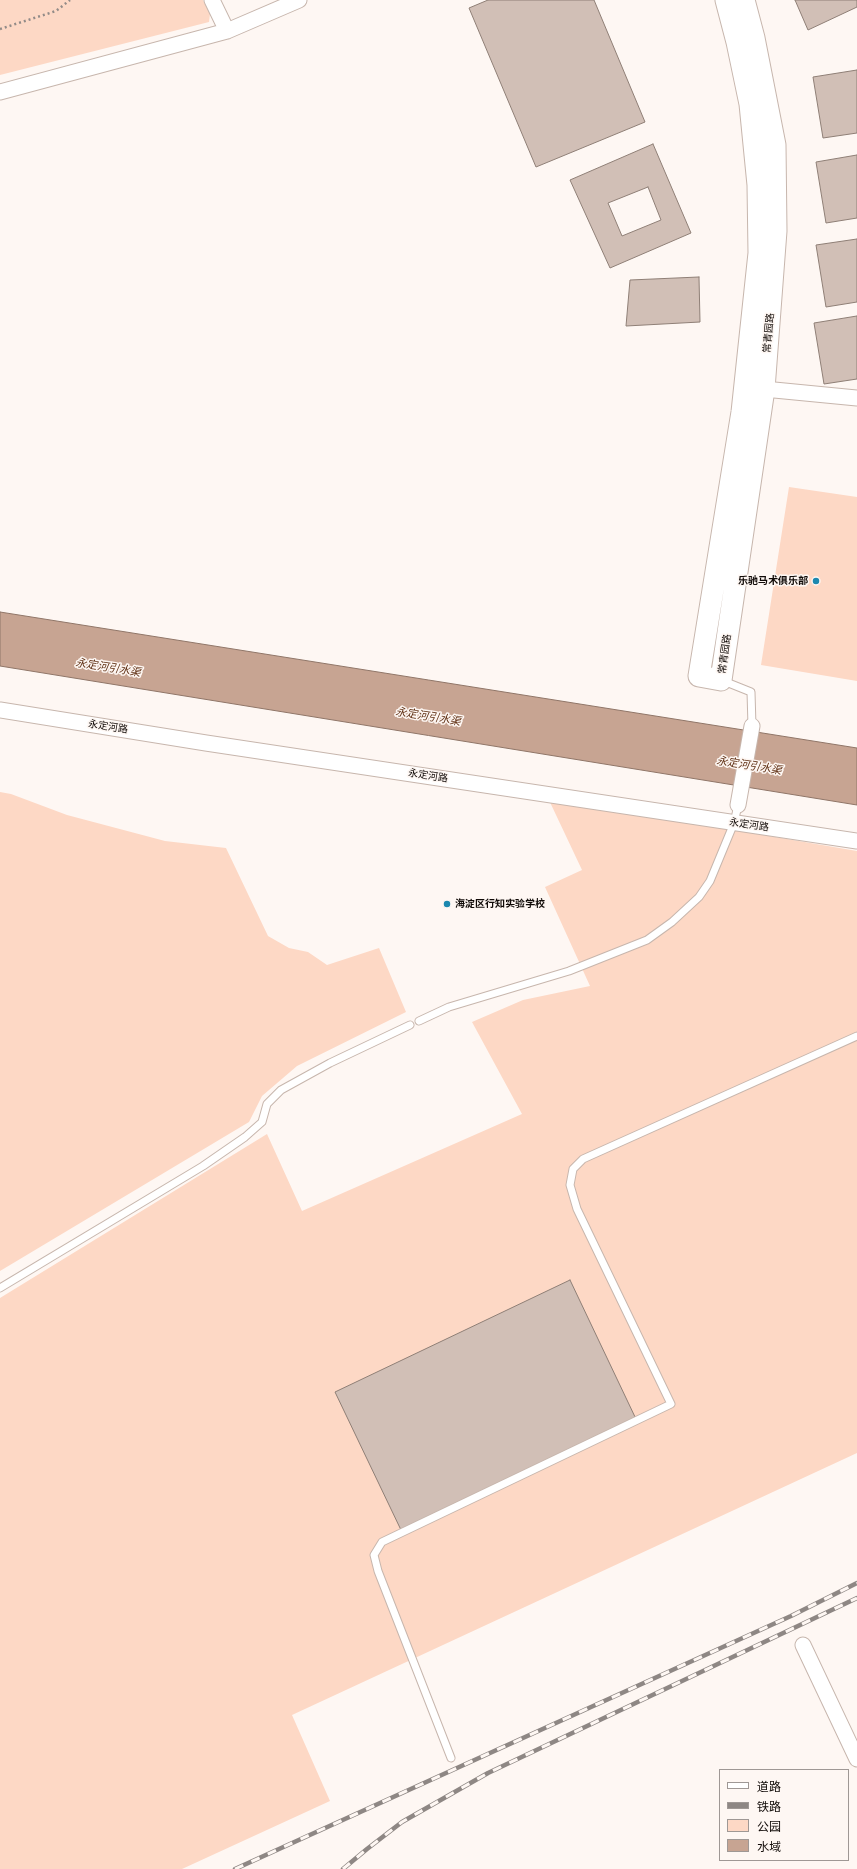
<!DOCTYPE html>
<meta charset="utf-8">
<style>
body{margin:0}
#map{position:relative;width:857px;height:1869px;overflow:hidden;background:#fef7f3;font-family:"Fira Sans Condensed","Noto Sans SC",sans-serif}
canvas{display:block}
.legend{position:absolute;left:719px;top:1769px;width:130px;height:92px;box-sizing:border-box;background:#fef7f3;border:1px solid #9f9895;margin:0;padding:5px 7px;list-style:none;font-size:12px;color:#100a07}
.legend li{display:flex;align-items:center;gap:8px;height:20px}
.legend b{width:20px;border:1px solid #9f9895}
</style>
<div id="map">
<canvas width="857" height="1869"></canvas>
<ul class="legend">
<li><b style="height:5px;background:#fff"></b>道路</li>
<li><b style="height:5px;background:#8e8784"></b>铁路</li>
<li><b style="height:11px;background:#fdd8c5"></b>公园</li>
<li><b style="height:11px;background:#c7a492"></b>水域</li>
</ul>
</div>
<script>
const g = document.querySelector('canvas').getContext('2d');
g.lineJoin = 'round';
function fillPath(path, color) { g.fillStyle = color; g.fill(path, 'evenodd'); }
const poly = rows => new Path2D(rows.map(r => 'M' + r).join(''));
function stroke(path, color, width, dash) { g.strokeStyle = color; g.lineWidth = width; g.lineCap = dash ? 'butt' : 'round'; g.setLineDash(dash || []); g.stroke(path); }
function write(font, color, halo, rows, align = 'center') {
  g.font = font + ' "Fira Sans Condensed","Noto Sans SC",sans-serif'; g.lineWidth = 3; g.setLineDash([]); g.textBaseline = 'middle'; g.strokeStyle = halo; g.fillStyle = color; for (const [text, x, y, turn = 0] of rows) {
    g.save(); g.translate(x, y); g.rotate((+turn || 0) * Math.PI / 180); g.textAlign = isNaN(turn) ? turn : align; if (halo) g.strokeText(text, 0, 0); g.fillText(text, 0, 0); g.restore();
  }
}
fillPath(poly([
 [0,0,203,0,210,14,209,22,0,75],
 [789,487,857,497,857,681,761,665],
 [0,792,11,794,67,815,165,841,226,848,268,936,289,948,308,952,327,965,379,948,406,1012,297,1066,262,1096,249,1122,0,1271],
 [548,798,857,851,857,1453,292,1715,330,1801,182,1869,0,1869,0,1298,267,1134,302,1211,522,1114,472,1022,523,1000,590,986,545,887,582,870]
]), '#fdd8c5');
const water = poly([
 [0,612,857,748,857,805,0,666,0,612]
]);
fillPath(water, '#c7a492');
stroke(water, '#907668', 1);
const building = poly([
 [488,0,594,0,645,122,536,167,469,8,488,0],
 [795,0,857,0,857,7,808,30,795,0],
 [857,70,857,133,823,138,813,77,857,70],
 [653,144,691,233,610,268,570,180,653,144],
 [648,187,661,220,622,236,608,203,648,187],
 [857,155,857,218,826,223,816,162,857,155],
 [857,239,857,302,826,307,816,245,857,239],
 [699,277,700,322,626,326,630,280,699,277],
 [857,316,857,379,824,384,814,323,857,316],
 [570,1280,636,1419,401,1530,335,1392,570,1280]
]);
fillPath(building, '#d1bfb6');
stroke(building, '#8f7f76', 1);
const lane = poly([
 [721,680,751,692,752,726],
 [419,1021,449,1007,569,971,647,940,672,922,699,897,710,881,734,823,738,805],
 [0,1288,203,1166,245,1137,262,1122,267,1104,281,1090,330,1063,410,1025],
 [451,1758,378,1571,374,1555,382,1542,671,1404,577,1209,570,1185,573,1169,583,1159,857,1036]
]);
const street = poly([
 [212,0,227,31],
 [0,92,227,31,299,0],
 [764,389,857,398],
 [0,710,206,743,857,841],
 [738,805,752,726],
 [803,1645,857,1759]
]);
const secondary = poly([
 [726,0,737,42,750,104,758,185,759,253,742,412,699,676,721,680,764,389,776,231,775,145,754,38,744,0]
]);
stroke(lane, '#c7b6ad', 9);
stroke(street, '#c7b6ad', 17);
stroke(secondary, '#c7b6ad', 23);
stroke(poly([
 [0,29,56,11,70,0]
]), '#928b88', 2.5, [2, 3]);
stroke(lane, '#fff', 7);
stroke(street, '#fff', 15);
stroke(secondary, '#fff', 21);
const rail = poly([
 [235,1869,791,1616,857,1583],
 [343,1869,367,1849,402,1822,488,1773,857,1598]
]);
stroke(rail, '#8e8784', 4.5);
stroke(rail, '#fef7f3', 3, [9]);
for (const [x, y, r, color] of [
 [816,581,4,"#1c88af"],
 [447,904,4,"#1c88af"]
]) { const dot = new Path2D(); dot.arc(x, y, r, 0, 2 * Math.PI); g.fillStyle = color; g.fill(dot); stroke(dot, '#fef7f3', 1.5); }
write('10px', '#100a07', '#fef7f3', [
 ["常青园路",769,333,-85],
 ["常青园路",725,654,-82],
 ["永定河路",108,727,9],
 ["永定河路",428,776,9],
 ["永定河路",749,825,8]
]);
write('bold 10px', '#100a07', '#fef7f3', [
 ["乐驰马术俱乐部",808,581],
 ["海淀区行知实验学校",455,904,"left"]
], 'right');
write('italic 11px', '#613216', '#fef7f3', [
 ["永定河引水渠",108,668,9],
 ["永定河引水渠",428,717,9],
 ["永定河引水渠",749,766,9]
]);
</script>
